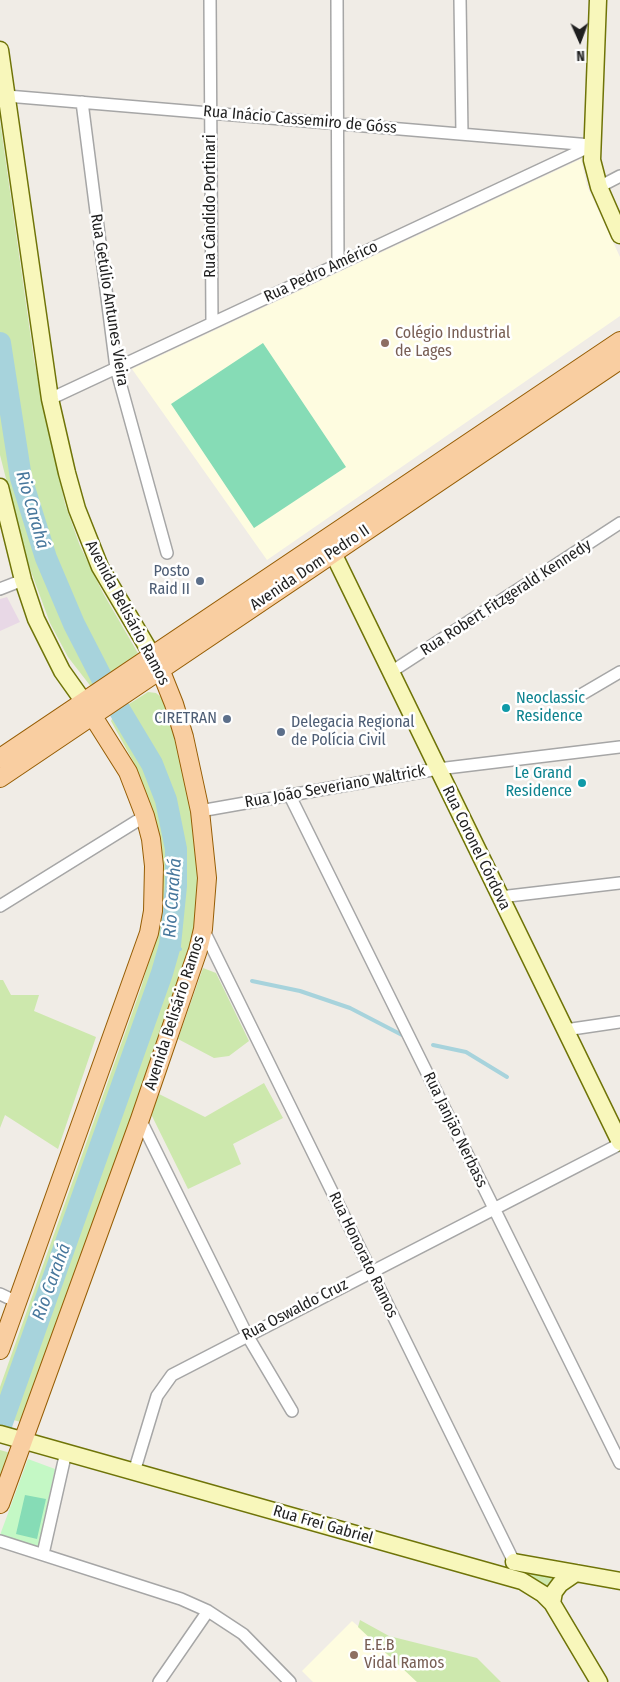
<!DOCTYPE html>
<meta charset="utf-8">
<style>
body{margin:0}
#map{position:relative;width:620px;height:1682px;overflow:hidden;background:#f0ece6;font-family:"Fira Sans Condensed",sans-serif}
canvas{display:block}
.north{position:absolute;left:555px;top:15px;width:50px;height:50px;-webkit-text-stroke:4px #fff;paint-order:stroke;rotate:178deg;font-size:14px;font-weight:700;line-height:20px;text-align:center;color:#1f1f1f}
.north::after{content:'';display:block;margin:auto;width:18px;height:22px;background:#1f1f1f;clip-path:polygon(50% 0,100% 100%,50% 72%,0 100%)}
</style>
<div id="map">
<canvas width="620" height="1682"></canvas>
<div class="north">N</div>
</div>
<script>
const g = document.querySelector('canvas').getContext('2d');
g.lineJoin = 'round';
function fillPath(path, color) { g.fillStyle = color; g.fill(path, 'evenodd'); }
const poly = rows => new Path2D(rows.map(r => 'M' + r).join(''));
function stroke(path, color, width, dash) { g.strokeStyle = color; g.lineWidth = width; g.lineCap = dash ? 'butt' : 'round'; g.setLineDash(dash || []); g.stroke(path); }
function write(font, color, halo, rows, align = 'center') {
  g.font = font + ' "Fira Sans Condensed",sans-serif'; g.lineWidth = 5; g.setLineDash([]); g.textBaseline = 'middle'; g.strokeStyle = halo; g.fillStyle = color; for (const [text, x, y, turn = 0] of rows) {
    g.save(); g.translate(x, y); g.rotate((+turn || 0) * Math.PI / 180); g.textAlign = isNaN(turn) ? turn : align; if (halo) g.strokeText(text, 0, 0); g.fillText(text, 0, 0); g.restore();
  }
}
fillPath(poly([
 [7,597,20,622,0,631,0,599]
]), '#e8d8e6');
fillPath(poly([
 [581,159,587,186,620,257,620,316,267,560,132,369],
 [352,1621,372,1638,417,1682,313,1682,302,1671]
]), '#fefce0');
fillPath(poly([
 [0,121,34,360,65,504,80,546,103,593,139,655,92,688,68,657,50,623,26,558,0,455],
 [148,692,156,693,167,702,186,772,202,868,195,939,24,1423,0,1416,0,1387,141,988,159,927,148,801,133,761,111,721,115,713],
 [203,968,216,973,249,1041,229,1056,214,1058,178,1039],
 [0,980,3,980,11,995,39,995,34,1011,96,1037,58,1149,5,1115,0,1128],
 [264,1083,283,1118,233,1144,241,1164,188,1189,151,1114,159,1094,205,1117],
 [0,1450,14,1454,0,1492],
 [524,1568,559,1573,548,1584,546,1591],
 [360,1620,389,1636,477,1658,501,1682,417,1682,358,1627]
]), '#cde8ad');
fillPath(poly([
 [28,1459,55,1469,38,1548,0,1535]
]), '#c4f8c5');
fillPath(poly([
 [263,343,346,467,254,528,171,404],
 [25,1495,46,1499,37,1539,16,1534]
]), '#86dcb6');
stroke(poly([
 [170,945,180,949],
 [252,981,300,991,350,1008,404,1036],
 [433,1045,466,1052,507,1077]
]), '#a7d3dc', 4);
stroke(poly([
 [0,343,21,478,46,558,74,624,110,694,152,764,166,800,176,849,176,886,170,945,162,973,0,1428]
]), '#a7d3dc', 22);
const street = poly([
 [210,0,212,323],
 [337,0,338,264],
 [460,0,462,134],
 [7,96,591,145],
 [82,102,116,368,167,553],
 [599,187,620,176],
 [50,399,593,145],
 [0,589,23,580],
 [391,672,620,523],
 [579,696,620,672],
 [290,796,620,1463],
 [200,811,438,769,620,747],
 [500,897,620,883],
 [0,906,145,816],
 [203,929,514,1562],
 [565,1030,620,1022],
 [140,1119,247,1335,292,1411],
 [0,1294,17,1302],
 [134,1472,157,1396,172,1375,620,1144],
 [0,1541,181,1599,208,1611,243,1634,290,1682],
 [43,1554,66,1452],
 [159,1682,208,1611]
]);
const secondary = poly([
 [598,0,592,160,599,187,620,235],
 [0,50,50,399,67,473,77,509,100,567,152,655],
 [0,487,23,580,36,619,62,671,84,702],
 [333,553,620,1142],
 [0,1434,522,1581,543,1594,552,1603,599,1682],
 [514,1562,620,1581],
 [552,1603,554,1592,560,1584,576,1573]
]);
const primary = poly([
 [0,758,620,341],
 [0,778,620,360],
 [0,1350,149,933,153,911,154,866,151,839,145,816,128,772,87,707],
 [0,1504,140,1119,198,950,203,929,207,878,200,811,184,737,174,704,160,669,152,655]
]);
stroke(street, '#a6a6a6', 14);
stroke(secondary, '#6f7408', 19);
stroke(primary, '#965d04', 20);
stroke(street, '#fff', 11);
stroke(secondary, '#f8f7bb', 16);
stroke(primary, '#f9cea1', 18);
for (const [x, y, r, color] of [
 [385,343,5,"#8d6e63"],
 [200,581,5,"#5c6f8a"],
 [506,708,5,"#0f9aa8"],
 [227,719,5,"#5c6f8a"],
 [281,732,5,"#5c6f8a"],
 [582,783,5,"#0f9aa8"],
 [354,1655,5,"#8d6e63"]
]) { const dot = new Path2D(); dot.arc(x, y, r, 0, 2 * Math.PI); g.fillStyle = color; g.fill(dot); stroke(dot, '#fff', 2); }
write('16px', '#1f1f1f', '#fff', [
 ["Rua Inácio Cassemiro de Góss",300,120,5],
 ["Rua Cândido Portinari",211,206,-90],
 ["Rua Pedro Américo",321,272,-25],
 ["Rua Getúlio Antunes Vieira",109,300,81],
 ["Avenida Dom Pedro II",310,568,-34],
 ["Rua Robert Fitzgerald Kennedy",506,598,-33],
 ["Avenida Belisário Ramos",127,613,62],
 ["Rua João Severiano Waltrick",335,787,-10],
 ["Rua Coronel Córdova",476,848,64],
 ["Avenida Belisário Ramos",175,1013,-72],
 ["Rua Janjão Nerbass",455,1130,64],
 ["Rua Honorato Ramos",363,1255,64],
 ["Rua Oswaldo Cruz",295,1310,-27],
 ["Rua Frei Gabriel",323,1525,16]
]);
write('16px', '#785e54', '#fff', [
 ["Colégio Industrial",395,334],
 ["de Lages",395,352],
 ["E.E.B",364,1646],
 ["Vidal Ramos",364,1664]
], 'left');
write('16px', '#4e5e75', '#fff', [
 ["Posto",190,572],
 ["Raid II",190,590],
 ["CIRETRAN",217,719],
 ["Delegacia Regional",291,723,"left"],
 ["de Polícia Civil",291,741,"left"]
], 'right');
write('16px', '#0d838f', '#fff', [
 ["Neoclassic",516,699],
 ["Residence",516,717],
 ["Le Grand",572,774,"right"],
 ["Residence",572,792,"right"]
], 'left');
write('italic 18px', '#48789d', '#fff', [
 ["Rio Carahá",32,510,74],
 ["Rio Carahá",173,898,-86],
 ["Rio Carahá",52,1282,-70]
]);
</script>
